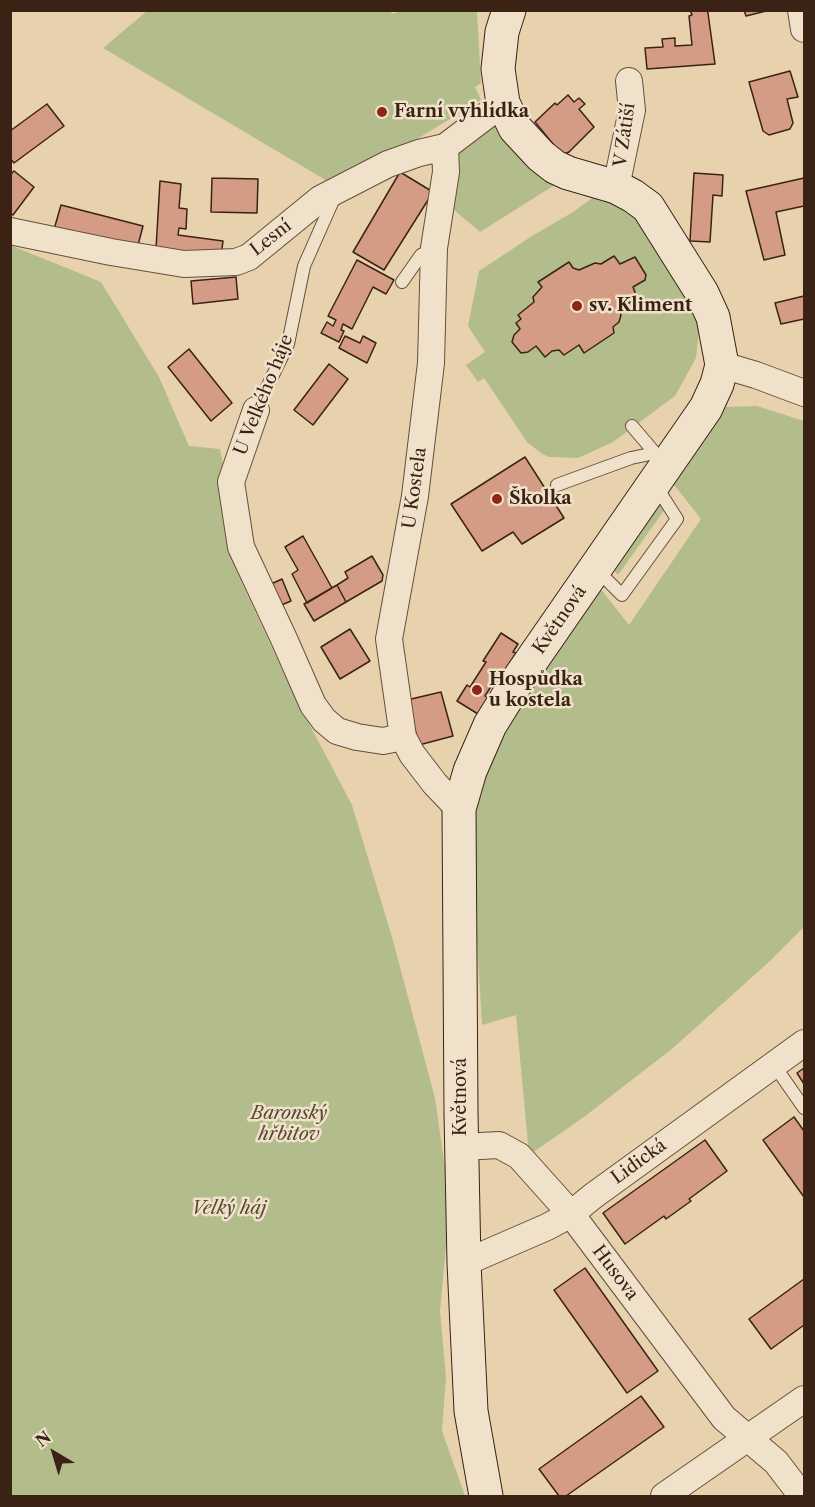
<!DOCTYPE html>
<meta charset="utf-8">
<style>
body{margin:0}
#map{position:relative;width:815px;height:1507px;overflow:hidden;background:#e8d2ae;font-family:"Libre Caslon Text",serif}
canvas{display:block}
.frame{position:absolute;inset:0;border:12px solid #3a2315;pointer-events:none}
.north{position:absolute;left:24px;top:1423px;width:60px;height:60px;-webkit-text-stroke:4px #f0e2ca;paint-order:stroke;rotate:322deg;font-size:16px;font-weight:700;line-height:24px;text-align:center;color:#3a2315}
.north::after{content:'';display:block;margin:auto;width:21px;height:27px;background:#3a2315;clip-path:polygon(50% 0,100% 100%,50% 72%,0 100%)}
</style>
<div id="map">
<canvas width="815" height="1507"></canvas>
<div class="frame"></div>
<div class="north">N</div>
</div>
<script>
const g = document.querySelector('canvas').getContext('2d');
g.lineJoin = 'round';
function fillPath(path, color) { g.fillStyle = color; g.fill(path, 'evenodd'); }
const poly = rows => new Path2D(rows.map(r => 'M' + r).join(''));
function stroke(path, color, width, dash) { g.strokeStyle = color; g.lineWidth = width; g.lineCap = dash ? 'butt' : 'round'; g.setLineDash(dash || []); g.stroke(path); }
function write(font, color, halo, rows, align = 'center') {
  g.font = font + ' "Libre Caslon Text",serif'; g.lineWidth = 5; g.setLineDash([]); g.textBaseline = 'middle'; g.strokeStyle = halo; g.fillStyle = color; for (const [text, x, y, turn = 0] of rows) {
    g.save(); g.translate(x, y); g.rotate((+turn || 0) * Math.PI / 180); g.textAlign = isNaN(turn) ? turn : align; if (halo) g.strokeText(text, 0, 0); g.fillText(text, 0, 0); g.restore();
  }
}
fillPath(poly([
 [390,10,392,14,403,10,477,11,481,83,475,87,481,100,391,155,334,185,103,48,147,11],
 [490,126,504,126,561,181,480,232,448,205,456,155,471,137],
 [595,196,639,217,692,301,699,330,696,358,675,396,613,442,578,458,549,457,542,454,527,442,484,378,478,382,466,365,485,352,468,326,479,271,532,236,573,212],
 [10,245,101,282,159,377,189,446,220,449,230,502,241,581,293,693,352,805,392,937,435,1098,450,1203,440,1311,446,1377,442,1431,465,1496,11,1496],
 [757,406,804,421,804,927,770,961,673,1048,584,1117,529,1155,516,1015,482,1025,470,822,473,792,554,644,597,584,629,625,701,519,671,481,724,407],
 [657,500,665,509,618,575,609,565]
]), '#b3bd8c');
const building = poly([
 [690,10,707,10,708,13,715,64,647,69,645,48,663,47,662,39,675,38,675,46,692,45,689,16,692,15,690,10],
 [744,10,770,10,746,16,744,10],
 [790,71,798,97,787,99,793,123,790,129,769,135,763,131,749,82,790,71],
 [568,95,574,102,579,98,585,104,579,109,594,127,569,152,562,155,535,122,555,103,557,105,568,95],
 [47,104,64,126,14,163,10,158,10,131,47,104],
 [14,171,34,187,13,215,10,213,10,175,14,171],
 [400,172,433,192,384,270,353,252,400,172],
 [694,173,723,175,722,196,713,195,710,242,690,241,694,173],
 [212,178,258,179,257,213,211,212,212,178],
 [804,178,804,206,776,212,785,255,764,260,746,191,804,178],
 [160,181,181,184,179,208,187,209,186,229,179,228,178,235,223,241,221,257,156,249,160,181],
 [61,205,143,226,137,249,53,233,61,205],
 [614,256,620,264,635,257,646,275,645,280,633,287,636,295,634,300,619,309,621,315,619,322,613,327,614,333,584,353,579,345,564,355,559,350,552,351,545,357,536,346,528,352,521,353,512,342,514,335,520,329,516,323,521,319,518,315,534,302,533,297,542,287,538,282,569,262,573,268,579,270,595,263,601,264,614,256],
 [357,260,394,280,386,294,373,287,352,329,343,324,341,330,344,331,339,342,321,333,327,322,333,326,336,320,328,316,357,260],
 [236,277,238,299,193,304,191,281,236,277],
 [804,296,804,319,781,324,775,303,804,296],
 [345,336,360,343,363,336,376,343,367,363,339,348,345,336],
 [189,349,232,403,211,421,168,367,189,349],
 [329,364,348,379,313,425,294,410,329,364],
 [525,457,564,518,522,544,513,532,482,551,451,504,525,457],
 [303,536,332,588,307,603,292,574,298,570,285,547,303,536],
 [372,556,383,575,382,581,346,602,337,585,348,578,345,572,372,556],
 [282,579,291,601,279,606,269,585,282,579],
 [337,585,346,602,314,621,304,604,337,585],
 [350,629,370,661,340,679,321,647,350,629],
 [501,633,518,644,513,652,516,653,503,673,500,672,485,696,488,698,478,714,457,701,467,685,470,687,486,662,483,661,501,633],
 [441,692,453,736,419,745,407,700,441,692],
 [804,1068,804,1084,797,1073,804,1068],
 [794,1117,804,1131,804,1197,763,1140,794,1117],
 [705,1140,727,1171,689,1199,691,1201,666,1219,664,1216,625,1244,603,1213,705,1140],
 [585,1268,658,1371,627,1393,554,1290,585,1268],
 [804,1279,804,1325,771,1349,749,1319,804,1279],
 [641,1396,664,1427,566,1496,559,1496,539,1469,641,1396]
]);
fillPath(building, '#d59c85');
stroke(building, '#3a2315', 1.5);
const lane = poly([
 [402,282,421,255,434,248],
 [256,410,288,344,304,266,335,196],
 [632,426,655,453],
 [557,485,631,458,655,453,668,460],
 [596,569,622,595,677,519,656,486],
 [774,1065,804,1108]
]);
const street = poly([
 [801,10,804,29],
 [445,147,446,172,434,248,431,363,415,496,389,639,403,737,412,754,435,784,459,809],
 [616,187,632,110,629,81],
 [10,231,111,252,184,264,236,262,249,257,320,199,388,164,419,153,445,147,503,103],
 [722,365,756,375,804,393],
 [256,410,231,482,241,547,284,639,313,705,324,720,337,731,357,737,383,741,403,737],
 [462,1147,499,1145,519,1156,571,1214,724,1418,776,1462,802,1496],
 [464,1263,547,1227,571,1214,593,1196,804,1043],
 [664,1496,804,1399]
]);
const secondary = poly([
 [486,1496,471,1411,464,1263,461,1113,459,809,470,771,490,725,518,680,706,408,717,384,722,365,713,317,702,293,648,207,633,196,616,187,568,173,555,167,541,156,515,128,503,103,498,69,502,32,509,10]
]);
stroke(lane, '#664f3b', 14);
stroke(street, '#664f3b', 28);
stroke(secondary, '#3a2315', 35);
stroke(lane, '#f0e2ca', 12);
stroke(street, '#f0e2ca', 26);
stroke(secondary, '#f0e2ca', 33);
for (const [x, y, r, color] of [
 [382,112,6,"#8f2418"],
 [577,306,6,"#8f2418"],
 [497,499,6,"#8f2418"],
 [477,690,6,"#8f2418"]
]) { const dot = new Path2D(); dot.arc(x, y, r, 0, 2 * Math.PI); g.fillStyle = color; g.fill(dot); stroke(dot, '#f0e2ca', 2); }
write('bold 18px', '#3a2315', '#f0e2ca', [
 ["Farní vyhlídka",394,112],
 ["sv. Kliment",589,306],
 ["Školka",509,499],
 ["Hospůdka",489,680],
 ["u kostela",489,701]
], 'left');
write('18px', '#3a2315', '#f0e2ca', [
 ["V Zátiší",625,135,-82],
 ["Lesní",271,238,-38],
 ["U Velkého háje",264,395,-68],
 ["U Kostela",415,488,-82],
 ["Květnová",560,620,-55],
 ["Květnová",461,1097,-90],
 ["Lidická",639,1162,-36],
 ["Husova",615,1273,53]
]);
write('italic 18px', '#584a33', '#f0e2ca', [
 ["Baronský",289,1114],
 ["hřbitov",289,1135],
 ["Velký háj",229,1209]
]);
</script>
